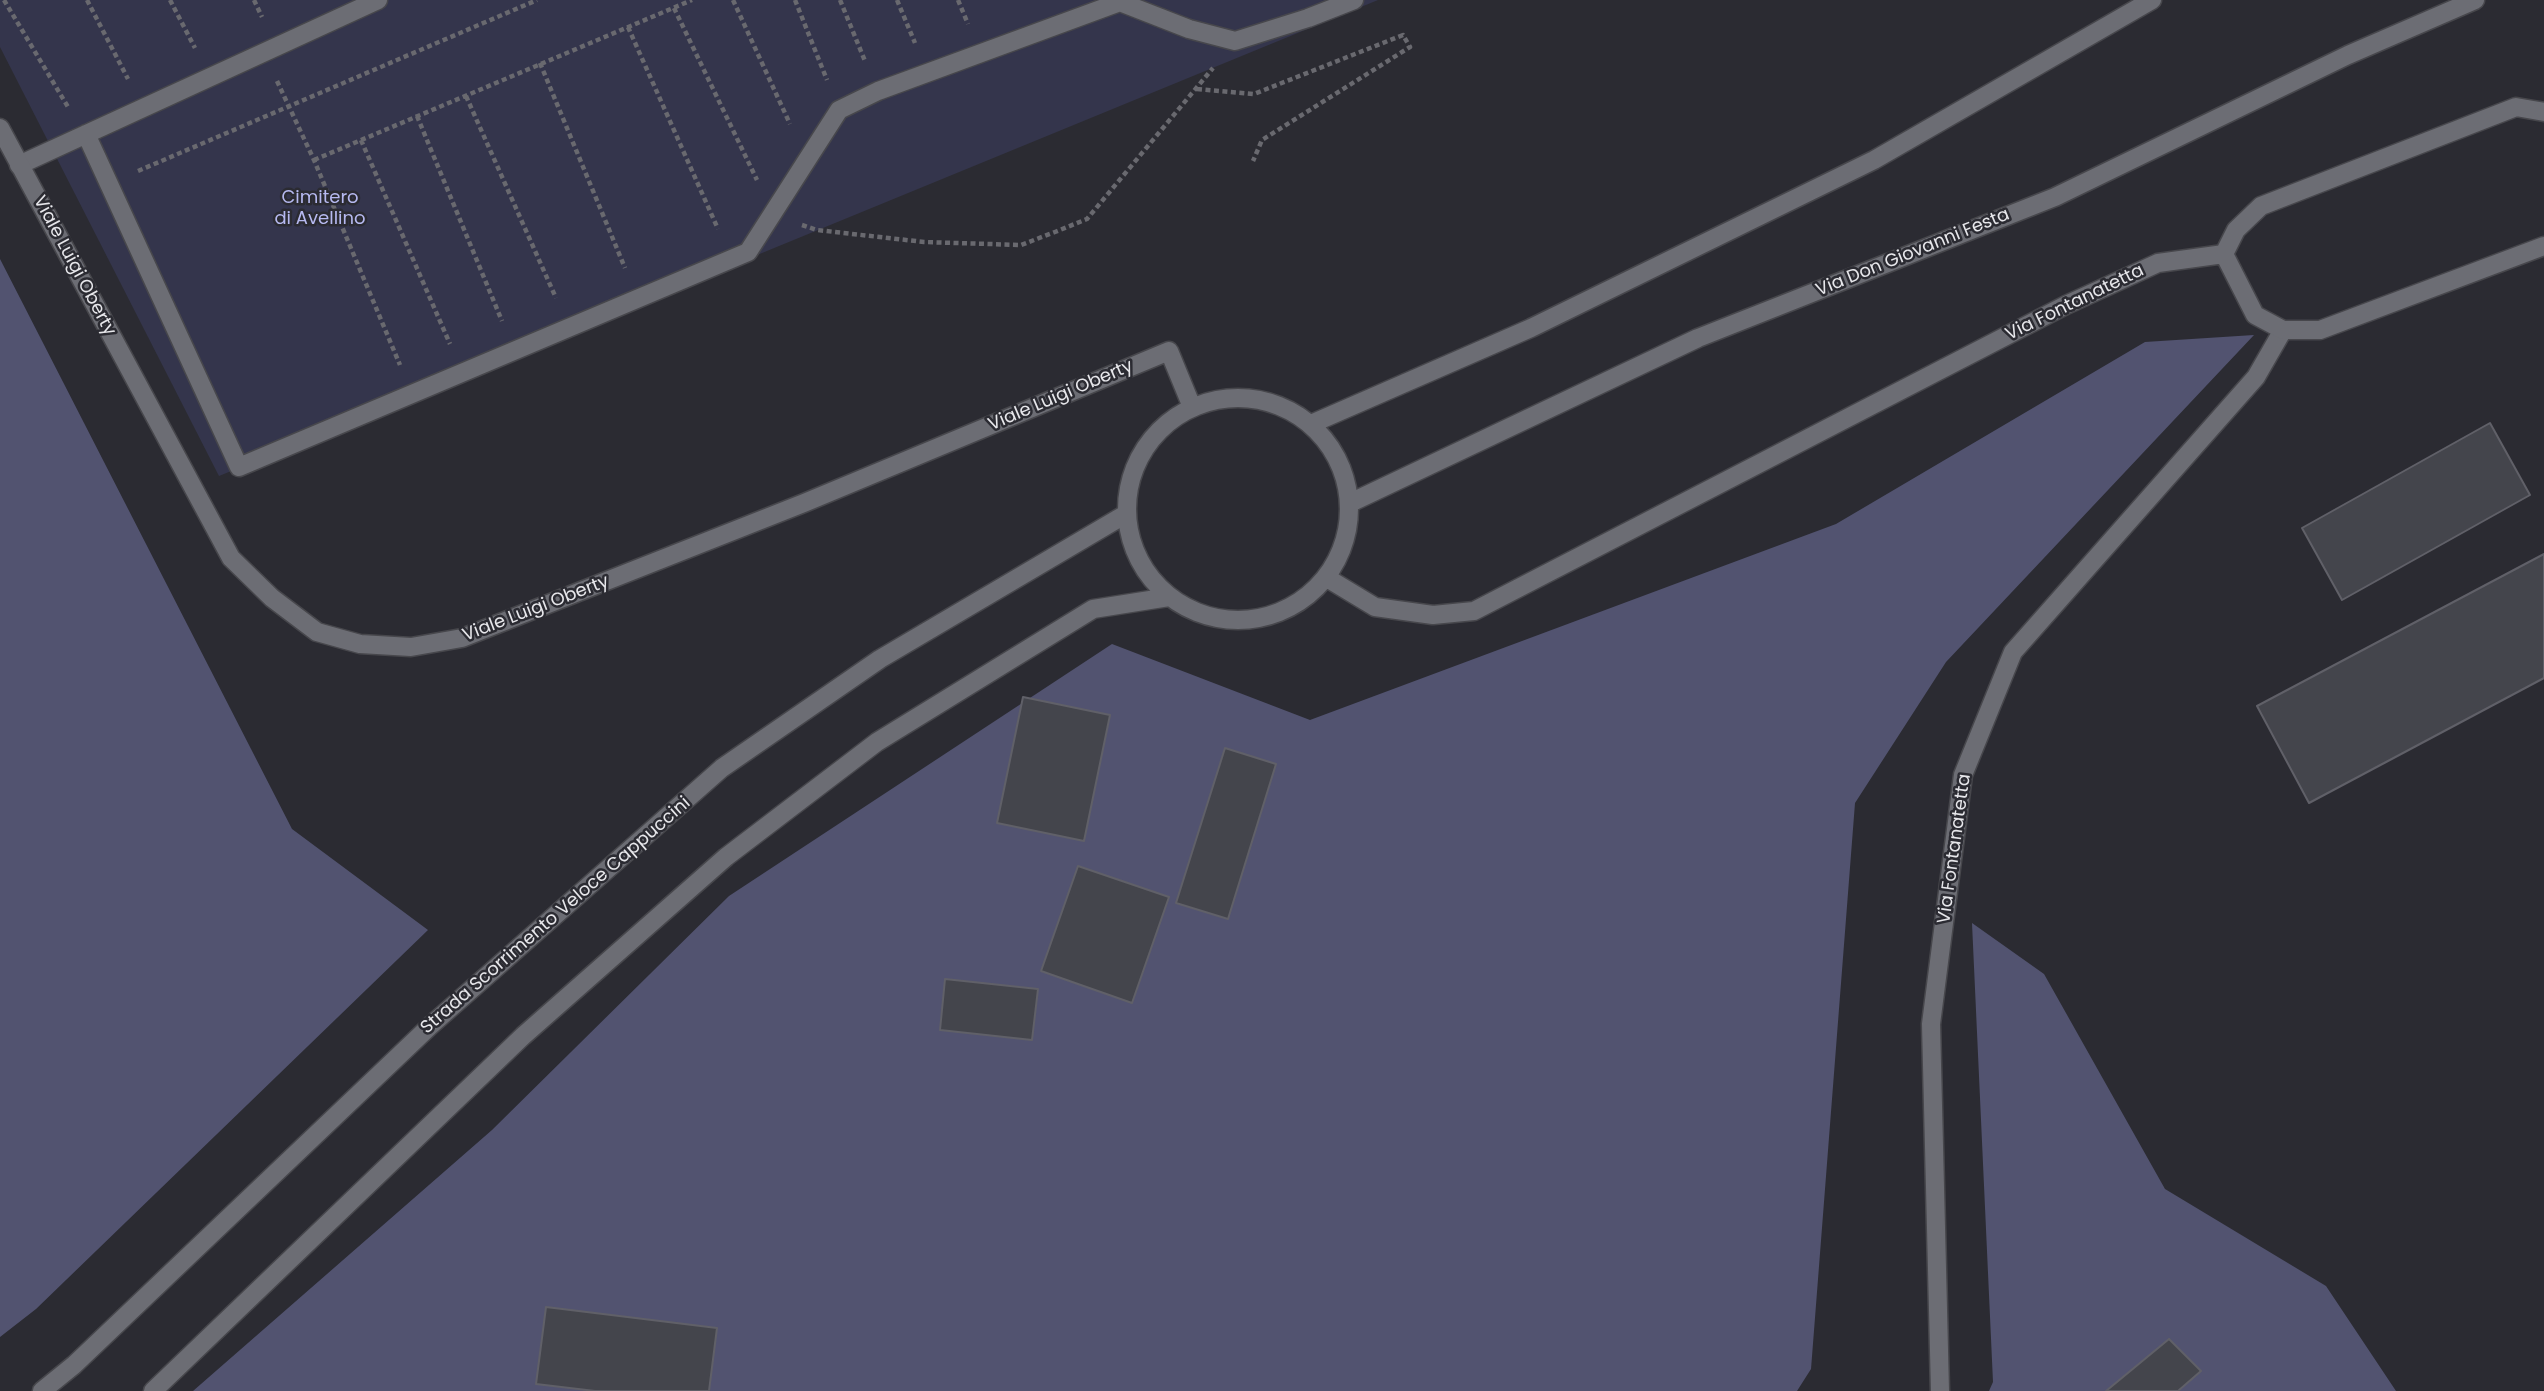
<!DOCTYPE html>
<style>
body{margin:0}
canvas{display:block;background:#2b2b32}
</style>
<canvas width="2544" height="1391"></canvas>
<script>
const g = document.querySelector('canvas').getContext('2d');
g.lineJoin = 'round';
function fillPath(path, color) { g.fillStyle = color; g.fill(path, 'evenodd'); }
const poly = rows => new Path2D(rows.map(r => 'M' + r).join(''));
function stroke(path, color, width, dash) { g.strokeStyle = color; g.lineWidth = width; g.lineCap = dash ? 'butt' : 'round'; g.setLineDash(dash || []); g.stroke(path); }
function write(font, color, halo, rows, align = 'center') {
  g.font = font + ' Poppins,sans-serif'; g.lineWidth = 5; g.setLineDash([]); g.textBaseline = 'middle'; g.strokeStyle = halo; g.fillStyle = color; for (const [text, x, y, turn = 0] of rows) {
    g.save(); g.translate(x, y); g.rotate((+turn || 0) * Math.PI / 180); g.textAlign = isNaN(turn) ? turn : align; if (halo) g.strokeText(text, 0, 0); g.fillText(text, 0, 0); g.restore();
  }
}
fillPath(poly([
 [0,0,1378,0,219,476,0,47]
]), '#34354c');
fillPath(poly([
 [0,259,292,829,428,930,36,1309,0,1337],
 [2254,335,1946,662,1855,803,1811,1369,1797,1391,193,1391,492,1130,729,896,1112,644,1310,720,1836,524,2145,342],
 [1972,923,2044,974,2165,1189,2326,1286,2396,1391,1989,1391,1993,1382]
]), '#525370');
const building = poly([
 [2490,423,2530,495,2342,600,2302,528,2490,423],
 [2544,554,2544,678,2309,803,2257,706,2544,554],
 [1023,697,1110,715,1084,841,997,823,1023,697],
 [1225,748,1276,764,1228,919,1176,903,1225,748],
 [1078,866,1169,897,1132,1003,1041,971,1078,866],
 [945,979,1038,989,1032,1040,940,1030,945,979],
 [546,1307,717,1328,709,1391,595,1391,536,1384,546,1307],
 [2169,1339,2201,1371,2178,1391,2106,1391,2169,1339]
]);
fillPath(building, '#44454c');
stroke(building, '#606068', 2);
const street = poly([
 [86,134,239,467,748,252,839,110,878,91,1120,2,1189,29,1235,41,1308,18,1354,0],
 [19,165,378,0],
 [1940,1391,1931,1024,1963,775,2013,652,2256,377,2283,330]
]);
const secondary = poly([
 [2544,112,2516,107,2261,206,2236,230,2224,254,2255,315,2283,330,2320,330,2544,246],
 [0,128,231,558,272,598,317,632,360,644,411,647,462,638,804,503,1169,351,1192,407],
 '1127 509a111 111 0 1 1 222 0a111 111 0 1 1-222 0Z',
 [1311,424,1531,328,1874,160,2152,0],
 [1350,503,1698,338,2055,197,2348,55,2475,0],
 [1327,578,1375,607,1433,615,1474,611,2066,305,2158,263,2224,254],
 [42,1391,74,1365,430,1026,722,768,880,659,1126,514],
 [153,1391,523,1036,726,857,877,742,1093,609,1169,597]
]);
stroke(street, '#47474c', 21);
stroke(secondary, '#47474c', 21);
stroke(poly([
 [4,0,68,107],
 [87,0,128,79],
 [170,0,195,48],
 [254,0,262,17],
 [733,0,790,124],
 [795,0,827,80],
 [840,0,865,61],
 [897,0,915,43],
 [958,0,968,24],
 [674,8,757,180],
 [628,27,718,229],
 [540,63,625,268],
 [277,81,314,160,400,365],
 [1197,89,1254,94,1403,35,1410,47,1262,140,1253,161],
 [466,96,556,298],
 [417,116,502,321],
 [361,140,450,344],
 [314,160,692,0],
 [138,171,537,0],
 [802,225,817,230,924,242,1021,245,1055,232,1087,219,1213,68]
]), '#69696f', 4.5, [5, 3.5]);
stroke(street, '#6c6d74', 18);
stroke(secondary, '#6c6d74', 18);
write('18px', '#b6b9f0', '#2b2b32', [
 ["Cimitero",320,198],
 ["di Avellino",320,219]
]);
write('18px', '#e7e7eb', '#2b2b32', [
 ["Via Don Giovanni Festa",1913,253,-22],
 ["Viale Luigi Oberty",74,266,62],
 ["Via Fontanatetta",2075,303,-26],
 ["Viale Luigi Oberty",1061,396,-23],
 ["Viale Luigi Oberty",536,609,-21],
 ["Via Fontanatetta",1955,849,-82],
 ["Strada Scorrimento Veloce Cappuccini",556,916,-41]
]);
</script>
